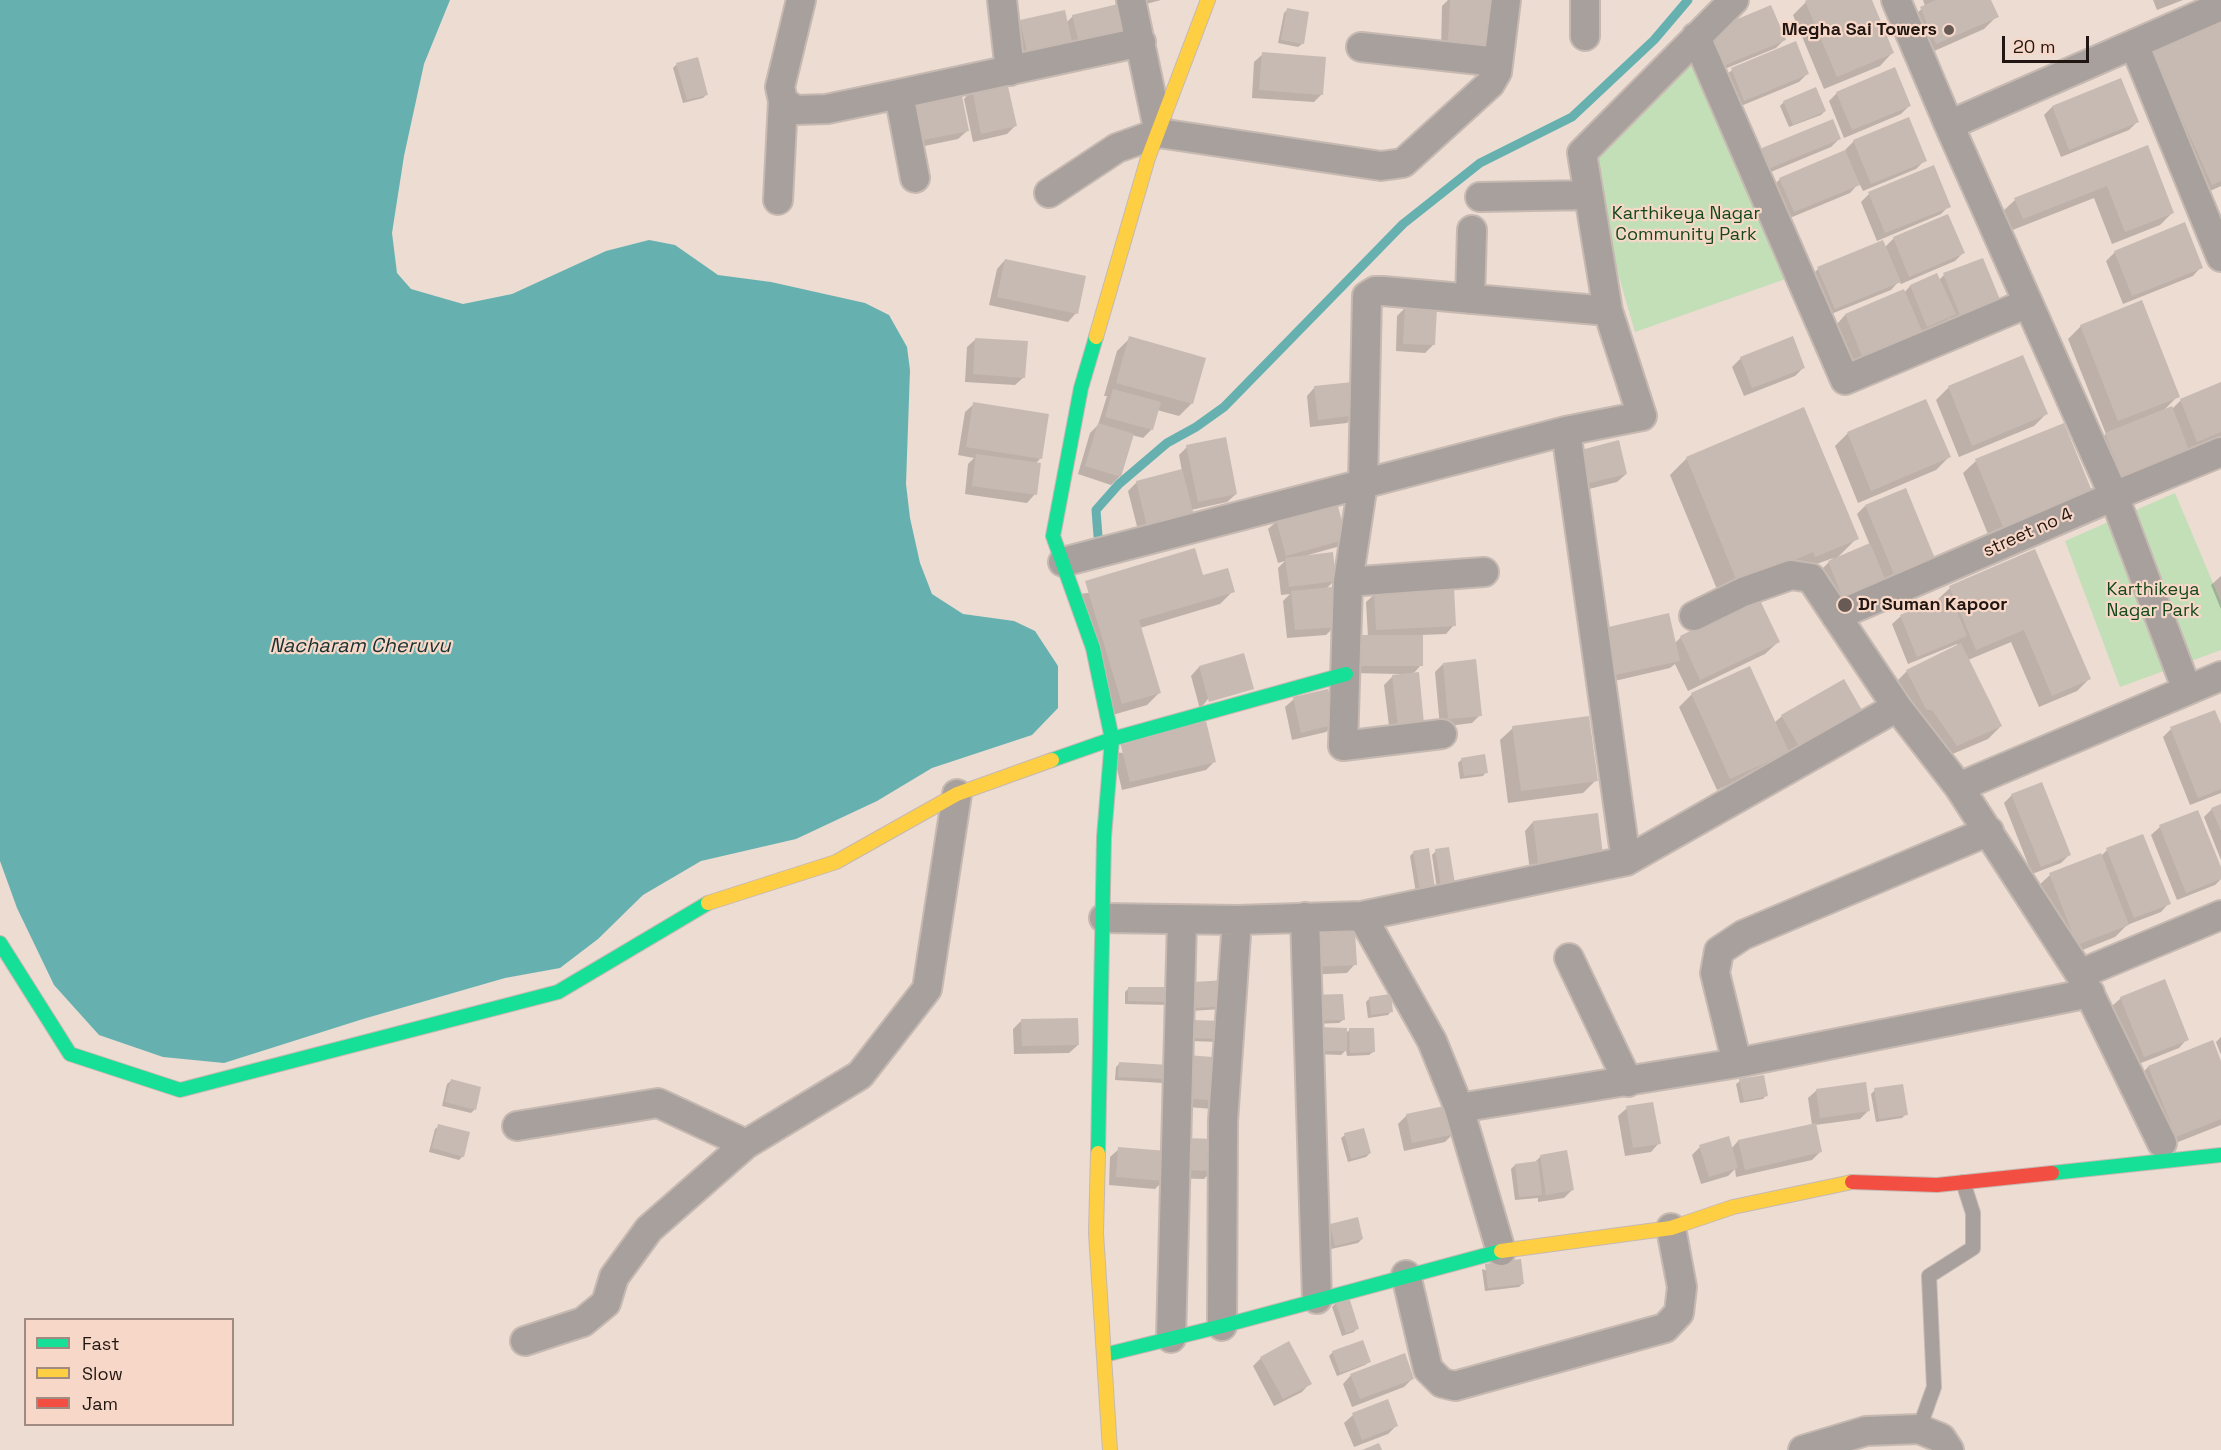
<!DOCTYPE html>
<style>
body{margin:0}
#map{position:relative;width:2221px;height:1450px;overflow:hidden;background:#ecdcd2;font-family:"Space Grotesk",sans-serif}
canvas{display:block}
.legend{position:absolute;left:24px;top:1318px;width:210px;height:108px;box-sizing:border-box;background:#f7d8c8;border:2px solid #a18a7f;margin:0;padding:8px 10px;list-style:none;font-size:18px;color:#211611}
.legend li{display:flex;align-items:center;gap:12px;height:30px}
.legend b{width:30px;border:2px solid #a18a7f}
.scale{position:absolute;left:2002px;top:36px;width:87px;height:27px;box-sizing:border-box;border:3px solid #211611;border-top:0;padding-left:8px;font-size:18px;line-height:21px;white-space:nowrap;color:#211611;-webkit-text-stroke:4px #f7d8c8;paint-order:stroke}
</style>
<div id="map">
<canvas width="2221" height="1450"></canvas>
<ul class="legend">
<li><b style="height:8px;background:#16e098"></b>Fast</li>
<li><b style="height:8px;background:#ffcf43"></b>Slow</li>
<li><b style="height:8px;background:#f24e42"></b>Jam</li>
</ul>
<div class="scale">20 m</div>
</div>
<script>
const g = document.querySelector('canvas').getContext('2d');
g.lineJoin = 'round';
function fillPath(path, color) { g.fillStyle = color; g.fill(path, 'evenodd'); }
const poly = rows => new Path2D(rows.map(r => 'M' + r).join(''));
function stroke(path, color, width, dash) { g.strokeStyle = color; g.lineWidth = width; g.lineCap = dash ? 'butt' : 'round'; g.setLineDash(dash || []); g.stroke(path); }
function write(font, color, halo, rows, align = 'center') {
  g.font = font + ' "Space Grotesk",sans-serif'; g.lineWidth = 4.5; g.setLineDash([]); g.textBaseline = 'middle'; g.strokeStyle = halo; g.fillStyle = color; for (const [text, x, y, turn = 0] of rows) {
    g.save(); g.translate(x, y); g.rotate((+turn || 0) * Math.PI / 180); g.textAlign = isNaN(turn) ? turn : align; if (halo) g.strokeText(text, 0, 0); g.fillText(text, 0, 0); g.restore();
  }
}
fillPath(poly([
 [1697,54,1794,276,1635,332,1608,239,1588,156],
 [2175,493,2221,602,2221,650,2120,687,2065,541]
]), '#c2dfb8');
fillPath(poly([
 [0,0,450,0,424,64,404,156,392,233,397,273,411,289,463,304,512,294,606,251,649,240,675,245,718,275,771,282,865,303,889,315,907,347,910,370,906,484,910,518,920,563,932,594,963,614,1014,621,1035,631,1058,666,1058,708,1032,735,932,768,877,801,796,839,701,861,643,895,598,939,560,968,505,978,363,1019,224,1063,163,1057,99,1035,54,985,17,908,0,861]
]), '#66b1b0');
fillPath(poly([
 [1129,0,1161,0,1131,8],
 [1448,0,1494,0,1493,44,1484,53,1441,52,1442,6],
 [1811,0,1870,0,1892,53,1880,66,1824,89,1793,15,1806,2],
 [1923,0,1990,0,1997,16,1984,29,1923,56,1908,21,1925,6],
 [2153,0,2183,0,2157,10],
 [1117,5,1071,51,1021,68,1012,29,1021,21,1066,23,1073,16],
 [1288,9,1302,44,1298,47,1278,43,1284,13],
 [2221,20,2221,186,2199,196,2139,64],
 [1784,40,1776,48,1710,75,1696,43],
 [1263,54,1322,94,1314,102,1252,98,1254,62],
 [677,64,707,94,703,98,683,103,673,68],
 [1732,70,1807,74,1799,82,1736,108,1723,78],
 [972,90,1015,126,1007,134,973,142,964,99],
 [1837,93,1909,106,1901,114,1844,138,1829,101],
 [1784,102,1825,111,1821,115,1789,127,1780,106],
 [2052,107,2137,122,2129,130,2061,157,2044,115],
 [902,111,967,131,958,139,910,149],
 [1832,121,1840,138,1831,147,1761,176,1754,158,1762,149],
 [1854,141,1925,160,1916,169,1863,191,1859,183,1850,193,1785,220,1772,187,1780,179,1846,151,1845,150],
 [2147,147,2173,212,2160,225,2112,244,2094,198,2010,231,2002,212,2015,200],
 [1869,194,1949,206,1941,214,1877,241,1861,202],
 [1948,216,1963,253,1955,261,1901,284,1899,281,1891,290,1826,316,1810,277,1818,269,1885,247,1894,238],
 [2115,252,2201,267,2193,276,2123,304,2106,261],
 [1005,260,1076,313,1068,322,989,305,997,269],
 [1937,275,1939,280,1944,275,1999,302,1953,325,1950,318,1946,322,1855,368,1837,324,1845,315,1903,291,1904,293,1910,286],
 [1405,308,1434,344,1425,353,1396,351,1397,316],
 [2081,326,2178,396,2162,412,2172,409,2181,400,2221,384,2221,436,2187,450,2115,486,2097,443,2106,434,2068,339],
 [1130,338,1192,403,1179,416,1157,410,1151,430,1143,438,1132,435,1120,476,1111,485,1078,474,1090,433,1098,425,1107,396,1104,396,1117,351],
 [976,339,1024,377,1015,385,965,382,967,347],
 [2023,357,2046,414,2034,426,1959,457,1936,400,1948,388],
 [1741,358,1804,367,1795,376,1744,396,1732,367],
 [1315,387,1355,414,1347,423,1310,427,1307,396],
 [974,404,1040,459,1036,463,1035,494,1027,503,965,494,968,464,974,458,958,455,965,412],
 [1848,433,1949,457,1936,470,1858,503,1835,446],
 [1187,447,1236,494,1227,502,1191,510,1139,534,1128,491,1137,482,1182,471,1179,455],
 [1687,458,1857,538,1836,559,1870,545,1857,514,1865,506,1934,561,1837,611,1820,571,1833,558,1721,599,1670,475],
 [1574,459,1626,474,1617,482,1581,491],
 [1976,461,2092,495,1992,544,1963,473],
 [1277,521,1345,539,1337,547,1308,555,1334,581,1326,589,1335,626,1326,635,1287,638,1283,601,1290,594,1281,595,1278,568,1285,561,1278,563,1268,529],
 [2035,551,2090,678,2077,691,2039,707,2011,642,1968,660,2001,726,1988,739,1943,758,1894,684,1907,671,1958,646,1957,644,1908,664,1892,624,1901,616,1936,601,1950,588],
 [2221,576,2221,609,2211,585],
 [1202,577,1233,591,1220,604,1140,628,1159,693,1147,705,1109,716,1073,595],
 [1375,594,1454,625,1446,634,1421,635,1421,665,1412,675,1422,724,1390,734,1384,685,1392,677,1400,676,1400,674,1352,673,1368,637,1366,602],
 [1681,637,1778,642,1765,654,1688,691,1675,664,1670,668,1606,683,1596,638,1675,643],
 [1243,655,1200,709,1191,676,1199,667],
 [1443,664,1480,715,1472,723,1440,727,1435,672],
 [1692,694,1774,723,1782,716,1853,720,1791,755,1789,751,1774,765,1717,790,1679,707],
 [1294,699,1335,724,1326,732,1292,740,1285,707],
 [1513,728,1596,780,1583,793,1508,803,1500,740],
 [2221,728,2221,793,2190,805,2163,737,2171,729],
 [1113,752,1214,762,1206,770,1122,790],
 [1462,759,1486,772,1483,776,1460,779,1458,763],
 [2012,795,2069,855,2061,863,2032,874,2004,803],
 [2221,806,2221,860,2204,817,2212,809],
 [2197,812,2221,871,2221,879,2215,885,2177,900,2151,835,2160,827],
 [1533,822,1602,855,1530,871,1525,831],
 [2107,850,2169,903,2161,912,2127,925,2115,937,2065,957,2037,887,2050,875,2100,854,2101,856],
 [1436,851,1453,883,1437,889,1432,855],
 [1414,852,1433,887,1416,893,1410,856],
 [1311,935,1355,964,1347,973,1304,975],
 [1190,987,1221,1009,1191,1011],
 [1129,988,1174,989,1170,1005,1125,1004,1125,992],
 [1370,998,1391,1011,1388,1015,1368,1018,1366,1002],
 [2121,998,2187,1039,2179,1048,2136,1065,2112,1006],
 [1309,1001,1343,1020,1339,1023,1310,1024],
 [1022,1020,1078,1045,1069,1053,1014,1054,1013,1029],
 [1223,1022,1219,1042,1190,1041,1190,1026],
 [1350,1030,1373,1052,1369,1055,1347,1056,1346,1050,1341,1055,1314,1054],
 [2221,1037,2221,1055,2216,1042],
 [2212,1042,2221,1065,2221,1125,2163,1148,2136,1080,2148,1067],
 [1223,1059,1212,1109,1177,1106],
 [1120,1063,1167,1079,1163,1083,1115,1080,1116,1067],
 [451,1081,475,1109,471,1113,442,1106,447,1084],
 [1740,1081,1766,1095,1763,1099,1740,1103,1736,1084],
 [1817,1090,1868,1111,1860,1119,1815,1125,1820,1152,1812,1160,1736,1177,1735,1169,1728,1176,1701,1184,1692,1155,1700,1147,1731,1149,1738,1141,1812,1125,1808,1098],
 [1875,1090,1906,1114,1902,1118,1876,1122,1871,1094],
 [1447,1107,1453,1134,1445,1142,1404,1151,1398,1124,1406,1116],
 [1627,1108,1659,1143,1651,1152,1625,1156,1618,1116],
 [439,1126,463,1156,459,1160,429,1152,435,1129],
 [1345,1135,1370,1153,1366,1157,1348,1162,1341,1138],
 [1213,1141,1212,1171,1204,1179,1173,1178],
 [1119,1149,1163,1181,1155,1189,1109,1185,1110,1157],
 [1541,1156,1572,1190,1564,1198,1538,1202,1538,1198,1515,1200,1511,1169,1515,1165,1534,1163],
 [1330,1225,1362,1239,1358,1243,1331,1249,1327,1229],
 [1482,1269,1522,1284,1519,1287,1485,1291],
 [1336,1303,1357,1328,1354,1332,1342,1336,1332,1307],
 [1333,1352,1369,1362,1365,1365,1337,1376,1329,1356],
 [1261,1358,1310,1383,1302,1392,1274,1406,1253,1366],
 [1351,1375,1413,1378,1404,1387,1352,1407,1343,1384],
 [1353,1415,1397,1425,1388,1434,1354,1447,1344,1423]
]), '#0003');
stroke(poly([
 [1098,536,1096,510,1119,484,1167,443,1196,427,1224,407,1403,224,1480,163,1572,117,1654,40,1688,0]
]), '#66b1b0', 9);
fillPath(poly([
 [1450,0,1495,0,1494,45,1448,44],
 [1807,0,1872,0,1894,53,1837,77,1805,1],
 [1936,0,1991,0,1999,17,1936,44,1920,7],
 [1118,4,1127,40,1081,51,1072,15],
 [1771,5,1786,40,1718,68,1704,33],
 [1287,8,1309,12,1304,44,1281,40],
 [1065,10,1074,51,1029,60,1020,20],
 [2221,19,2221,181,2212,185,2151,50],
 [1796,41,1809,74,1744,101,1731,68],
 [1262,52,1326,57,1323,95,1259,90],
 [698,57,708,95,687,100,676,63],
 [1895,67,1911,106,1852,130,1836,92],
 [2121,78,2139,122,2069,150,2052,106],
 [1007,82,1017,126,981,134,972,89],
 [1816,87,1826,111,1793,125,1783,101],
 [961,91,969,131,918,141,910,101],
 [1909,117,1927,161,1871,184,1853,140],
 [1833,119,1841,139,1770,168,1762,148],
 [2148,145,2174,213,2125,232,2107,186,2023,219,2014,198],
 [1845,150,1860,185,1794,212,1779,178],
 [1934,165,1951,207,1885,233,1868,192],
 [1948,214,1965,253,1909,277,1893,237],
 [2185,222,2203,268,2132,296,2114,251],
 [1883,240,1901,282,1835,309,1817,267],
 [1983,258,2001,302,1961,318,1943,273],
 [1005,259,1086,276,1078,314,997,297],
 [1937,273,1956,314,1927,327,1910,285],
 [1904,289,1924,336,1864,361,1845,314],
 [2142,300,2180,397,2118,421,2080,325],
 [1405,307,1437,308,1435,345,1403,344],
 [1129,336,1206,358,1193,404,1116,383],
 [1793,336,1805,368,1752,388,1740,357],
 [975,338,1028,341,1025,378,973,374],
 [2023,355,2048,414,1972,446,1948,386],
 [1353,382,1357,415,1318,420,1314,386],
 [2221,382,2221,432,2197,442,2180,399],
 [1113,389,1161,402,1153,430,1105,417],
 [1926,399,1951,457,1871,491,1847,432],
 [973,402,1049,414,1042,459,966,447],
 [2172,406,2190,453,2123,479,2105,433],
 [1804,407,1859,539,1815,557,1813,552,1738,584,1686,457],
 [1098,423,1134,434,1121,477,1085,466],
 [2064,423,2094,496,2005,532,1975,459],
 [1226,437,1237,494,1198,502,1186,445],
 [1619,440,1627,474,1589,483,1581,450],
 [976,454,1041,463,1037,495,972,486],
 [1182,469,1194,515,1147,527,1136,481],
 [1906,488,1936,561,1896,579,1865,505],
 [1337,503,1347,539,1286,556,1276,519],
 [1870,543,1888,586,1845,604,1828,561],
 [1195,548,1203,575,1228,568,1235,592,1139,620,1161,693,1122,704,1085,581],
 [2035,549,2091,679,2052,696,2024,630,1976,650,1949,586],
 [1333,552,1336,581,1289,587,1285,558],
 [1332,587,1336,627,1295,630,1291,591],
 [1454,588,1456,626,1376,630,1374,592],
 [1950,594,1967,636,1917,657,1900,615],
 [1759,598,1780,642,1700,680,1680,636],
 [1669,613,1680,661,1615,675,1604,628],
 [1360,635,1423,635,1423,666,1360,666],
 [1961,643,2002,726,1957,746,1933,711,1926,709,1906,670],
 [1244,653,1254,689,1209,702,1199,666],
 [1476,659,1482,716,1448,719,1443,663],
 [1750,666,1789,752,1730,779,1691,693],
 [1419,672,1424,724,1398,727,1392,675],
 [1844,679,1863,712,1800,748,1781,715],
 [1328,689,1336,724,1301,733,1293,697],
 [2215,710,2221,724,2221,789,2198,798,2170,727],
 [1589,716,1598,781,1521,791,1512,726],
 [1206,721,1216,762,1130,782,1120,742],
 [1485,754,1488,773,1464,776,1461,758],
 [2042,782,2071,855,2041,867,2011,794],
 [2221,804,2221,831,2211,808],
 [2198,810,2221,867,2221,879,2186,893,2159,825],
 [1598,813,1603,855,1538,863,1533,821],
 [2143,834,2171,904,2134,918,2106,848],
 [1449,847,1455,884,1441,886,1435,849],
 [1429,848,1435,888,1420,890,1413,851],
 [2101,853,2129,925,2077,945,2049,873],
 [1355,931,1357,965,1312,967,1310,934],
 [2165,979,2189,1040,2144,1057,2120,997],
 [1226,980,1227,1006,1194,1008,1193,982],
 [1128,987,1176,987,1175,1002,1128,1001],
 [1343,994,1345,1020,1313,1021,1312,995],
 [1391,994,1393,1012,1371,1015,1369,997],
 [1078,1018,1079,1045,1022,1046,1021,1019],
 [1193,1020,1224,1021,1224,1039,1193,1038],
 [1318,1027,1347,1028,1347,1051,1318,1051],
 [1349,1028,1374,1028,1375,1052,1350,1053],
 [2213,1040,2221,1061,2221,1119,2176,1137,2148,1066],
 [1187,1055,1225,1058,1222,1101,1184,1098],
 [1119,1062,1169,1065,1168,1079,1118,1077],
 [1764,1075,1768,1096,1744,1101,1739,1079],
 [451,1079,481,1087,476,1110,445,1102],
 [1866,1082,1870,1111,1820,1118,1816,1089],
 [1903,1084,1908,1115,1879,1119,1874,1088],
 [1653,1102,1661,1144,1633,1148,1626,1106],
 [1449,1105,1455,1134,1412,1143,1406,1114],
 [1816,1123,1822,1152,1745,1170,1738,1140],
 [438,1124,470,1132,464,1157,432,1148],
 [1364,1128,1371,1153,1351,1159,1344,1133],
 [1729,1136,1738,1168,1709,1177,1699,1145],
 [1182,1138,1215,1139,1214,1171,1181,1170],
 [1118,1147,1167,1151,1165,1181,1116,1177],
 [1567,1150,1574,1190,1546,1195,1540,1155],
 [1538,1161,1542,1195,1519,1197,1515,1164],
 [1358,1217,1363,1239,1335,1246,1330,1224],
 [1521,1259,1524,1284,1488,1288,1485,1264],
 [1349,1297,1359,1329,1346,1333,1335,1301],
 [1363,1340,1371,1362,1340,1373,1332,1351],
 [1289,1341,1312,1384,1283,1399,1260,1357],
 [1405,1353,1414,1379,1360,1399,1350,1374],
 [1388,1399,1398,1426,1362,1440,1352,1413],
 [1379,1443,1382,1450,1362,1450]
]), '#c7bab3');
const lane = poly([
 [1919,1429,1934,1387,1929,1276,1973,1248,1973,1213,1963,1182]
]);
const street = poly([
 [801,0,780,87,783,101,795,110,827,109,899,94],
 [1002,0,1010,71],
 [1131,0,1159,133,1381,166,1403,163,1490,84,1497,72,1506,0],
 [1585,0,1585,36],
 [1896,0,1949,125,2114,496,2187,690],
 [1696,37,1845,380,2028,303],
 [2134,44,2221,257],
 [1361,47,1498,62],
 [1949,125,2221,6],
 [915,178,899,94,1141,42],
 [1049,193,1117,148,1159,133],
 [1480,197,1589,195],
 [778,200,783,101],
 [1470,299,1472,230],
 [1566,431,1626,861],
 [1063,562,1566,431,1642,416,1608,311,1582,153,1734,0],
 [1348,582,1484,572],
 [1694,616,1743,592,1791,575,1811,578,1897,707,1959,787,2080,974,2162,1143],
 [1836,616,2114,496,2221,452],
 [1442,734,1343,746,1348,582,1363,483,1367,296,1375,291,1383,291,1608,311],
 [1959,787,2221,676],
 [1362,916,1432,1041,1459,1108,1501,1251],
 [1305,917,1317,1299],
 [1104,918,1237,920,1362,916,1626,861,1897,707],
 [1569,958,1628,1082],
 [2080,974,2221,915],
 [1737,1063,1715,973,1719,951,1743,935,1989,831],
 [1459,1108,1737,1063,2090,993],
 [517,1126,658,1103,746,1144],
 [1406,1275,1428,1369,1442,1383,1455,1386,1665,1328,1679,1313,1682,1287,1671,1228],
 [1222,1326,1223,1121,1237,920],
 [1171,1338,1182,920],
 [525,1341,583,1322,606,1303,614,1277,649,1229,746,1144,860,1075,927,989,957,794],
 [1803,1450,1866,1431,1919,1429,1941,1438,1949,1450]
]);
const fast = poly([
 [1096,337,1081,388,1053,536,1093,648,1112,739,1104,837,1098,1153],
 [1052,760,1112,739,1346,674],
 [0,943,70,1054,180,1090,558,992,708,903],
 [2052,1173,2221,1155],
 [1104,1355,1222,1326,1501,1251]
]);
const slow = poly([
 [1096,337,1148,158,1208,0],
 [708,903,836,862,957,794,1052,760],
 [1098,1153,1096,1233,1110,1450],
 [1501,1251,1671,1228,1733,1207,1852,1182]
]);
const jam = poly([
 [1852,1182,1937,1185,2052,1173]
]);
stroke(lane, '#c6b9b2', 16);
stroke(street, '#c6b9b2', 32);
stroke(fast, '#c6b9b2', 16);
stroke(slow, '#c6b9b2', 16);
stroke(jam, '#c6b9b2', 16);
stroke(lane, '#a8a09c', 14);
stroke(street, '#a8a09c', 28);
stroke(fast, '#16e098', 14);
stroke(slow, '#ffcf43', 14);
stroke(jam, '#f24e42', 14);
for (const [x, y, r, color] of [
 [1949,30,6,"#685b55"],
 [1845,605,8,"#685b55"]
]) { const dot = new Path2D(); dot.arc(x, y, r, 0, 2 * Math.PI); g.fillStyle = color; g.fill(dot); stroke(dot, '#f7d8c8', 2); }
write('bold 18px', '#211611', '#f7d8c8', [
 ["Megha Sai Towers",1937,30],
 ["Dr Suman Kapoor",1858,605,"left"]
], 'right');
write('18px', '#14481b', '#f7d8c8', [
 ["Karthikeya Nagar",1686,214],
 ["Community Park",1686,235],
 ["Karthikeya",2153,590],
 ["Nagar Park",2153,611]
]);
write('18px', '#211611', '#f7d8c8', [
 ["street no 4",2028,533,-24]
]);
write('italic 20px', '#183030', '#f7d8c8', [
 ["Nacharam Cheruvu",360,647]
]);
</script>
